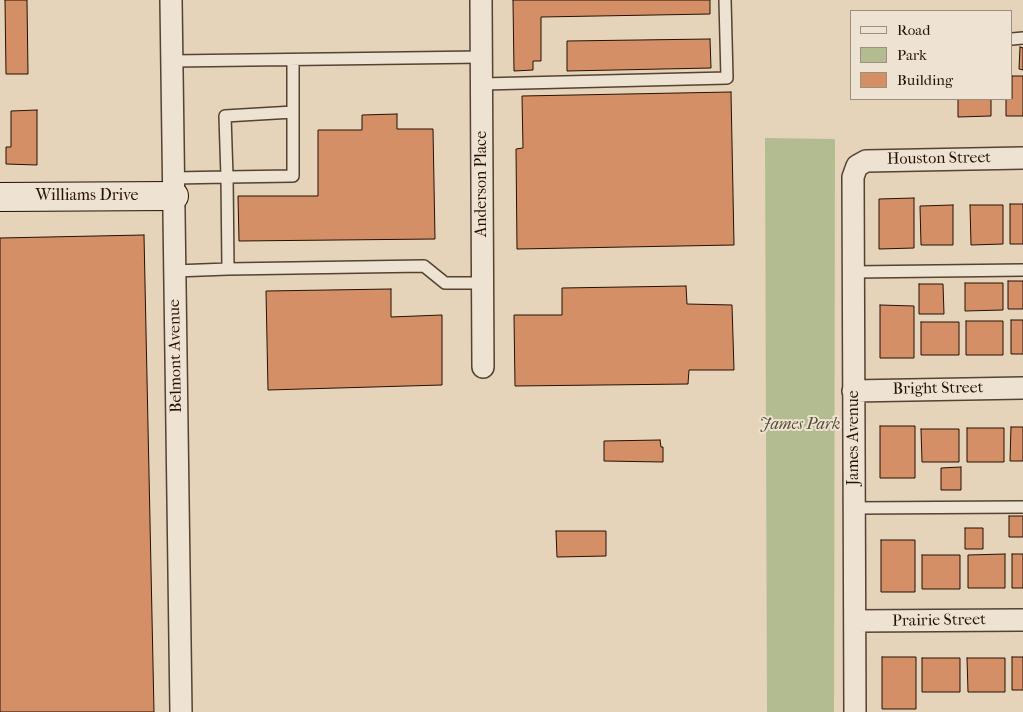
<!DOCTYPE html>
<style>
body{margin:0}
#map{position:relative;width:1023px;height:712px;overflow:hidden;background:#e5d3ba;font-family:"IM FELL French Canon",serif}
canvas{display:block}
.legend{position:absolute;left:850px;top:10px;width:162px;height:90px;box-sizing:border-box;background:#eee2d2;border:1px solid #9d8e80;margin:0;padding:6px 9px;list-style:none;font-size:15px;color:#241104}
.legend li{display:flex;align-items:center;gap:10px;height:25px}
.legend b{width:25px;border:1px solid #9d8e80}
</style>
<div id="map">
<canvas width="1023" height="712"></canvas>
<ul class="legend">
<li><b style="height:6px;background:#eee2d2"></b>Road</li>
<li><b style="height:14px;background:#b3bc91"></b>Park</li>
<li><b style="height:14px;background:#d58f67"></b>Building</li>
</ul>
</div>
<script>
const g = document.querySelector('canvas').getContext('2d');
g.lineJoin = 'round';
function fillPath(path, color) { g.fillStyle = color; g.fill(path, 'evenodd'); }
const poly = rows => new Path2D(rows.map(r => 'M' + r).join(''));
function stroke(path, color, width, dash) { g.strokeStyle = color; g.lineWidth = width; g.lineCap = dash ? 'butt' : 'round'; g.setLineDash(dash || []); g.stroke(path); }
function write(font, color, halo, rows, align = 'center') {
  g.font = font + ' "IM FELL French Canon",serif'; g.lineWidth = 4; g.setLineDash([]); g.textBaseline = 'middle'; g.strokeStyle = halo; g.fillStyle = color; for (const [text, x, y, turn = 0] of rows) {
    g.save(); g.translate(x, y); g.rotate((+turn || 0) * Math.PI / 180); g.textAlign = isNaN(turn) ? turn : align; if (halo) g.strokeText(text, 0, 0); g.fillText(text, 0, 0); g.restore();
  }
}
fillPath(poly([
 [765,138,835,139,834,712,767,712]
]), '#b3bc91');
const building = poly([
 [5,0,27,0,28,74,6,74,5,0],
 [513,0,710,0,710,14,541,17,541,61,533,61,533,70,514,71,513,0],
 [710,39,711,68,567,71,567,41,710,39],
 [1020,47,1023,48,1023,70,1019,69,1020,47],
 [1012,76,1023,76,1023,116,1006,116,1006,99,1012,99,1012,76],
 [731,92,734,245,517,249,516,149,523,148,522,96,731,92],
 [958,99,991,99,991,116,958,117,958,99],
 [37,110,37,165,6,164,6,147,11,147,11,111,37,110],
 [397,114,397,129,433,129,435,239,239,241,238,196,318,196,318,130,362,130,362,115,397,114],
 [914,198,914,248,879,249,879,199,914,198],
 [1010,204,1023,204,1023,244,1010,244,1010,204],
 [953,205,953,245,921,245,920,206,953,205],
 [970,205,1003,205,1003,244,971,245,970,205],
 [144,235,154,712,0,712,0,238,144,235],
 [1008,281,1023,281,1023,309,1008,309,1008,281],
 [965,283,1003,283,1003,310,965,311,965,283],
 [919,284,943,284,944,314,919,314,919,284],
 [686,286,687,304,732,305,734,370,689,370,688,384,515,386,514,315,562,315,562,288,686,286],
 [391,289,391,317,442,315,442,385,268,390,266,291,391,289],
 [880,305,914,306,914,358,880,358,880,305],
 [1011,320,1023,320,1023,354,1011,354,1011,320],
 [966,321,1003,321,1003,355,966,355,966,321],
 [921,322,959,322,959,355,921,355,921,322],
 [880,426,915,426,915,478,880,478,880,426],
 [1011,427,1023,427,1023,461,1010,461,1011,427],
 [967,428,1004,428,1004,462,967,462,967,428],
 [921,429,959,429,959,462,922,462,921,429],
 [660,440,661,447,663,447,663,462,604,461,604,441,660,440],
 [961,467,961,490,941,490,941,468,961,467],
 [1009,516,1023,516,1023,537,1009,537,1009,516],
 [965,528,983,528,983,549,965,549,965,528],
 [556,531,606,531,606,556,557,557,556,531],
 [881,540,915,540,915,592,881,592,881,540],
 [1005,554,1005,588,968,588,968,555,1005,554],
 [1012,554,1023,554,1023,588,1012,588,1012,554],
 [922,555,960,555,960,589,922,589,922,555],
 [882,657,916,657,916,709,882,709,882,657],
 [1012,657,1023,657,1023,690,1012,690,1012,657],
 [922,658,960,658,960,692,922,692,922,658],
 [967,658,1005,658,1005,692,968,692,967,658]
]);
fillPath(building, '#d58f67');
stroke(building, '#241104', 1);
const lane = poly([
 [1012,39,1023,38],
 [172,61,482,57],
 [482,84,727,78,725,0],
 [293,112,293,176,227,177,228,269,424,266,445,283,483,283],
 [174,178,227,177,225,116,293,112,293,60],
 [175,271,228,269],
 [853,272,1023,270],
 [854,508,1023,507]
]);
const street = poly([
 [171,0,181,712],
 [481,0,483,367],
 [853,391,1023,388],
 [855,621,1023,620],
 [855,712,853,177,857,166,866,161,1023,158]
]);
const secondary = poly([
 [0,197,174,196]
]);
stroke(lane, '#544232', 14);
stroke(street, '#544232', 24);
stroke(secondary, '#241104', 30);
stroke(lane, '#eee2d2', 11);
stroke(street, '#eee2d2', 21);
stroke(secondary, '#eee2d2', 28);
write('16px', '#241104', '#eee2d2', [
 ["Houston Street",939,159,-1],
 ["Anderson Place",482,184,-90],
 ["Williams Drive",87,196],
 ["Belmont Avenue",176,356,-91],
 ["Bright Street",938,389,-1],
 ["James Avenue",854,438,-90],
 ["Prairie Street",939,621,-1]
]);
write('italic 16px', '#564d35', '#eee2d2', [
 ["James Park",800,425]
]);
</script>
